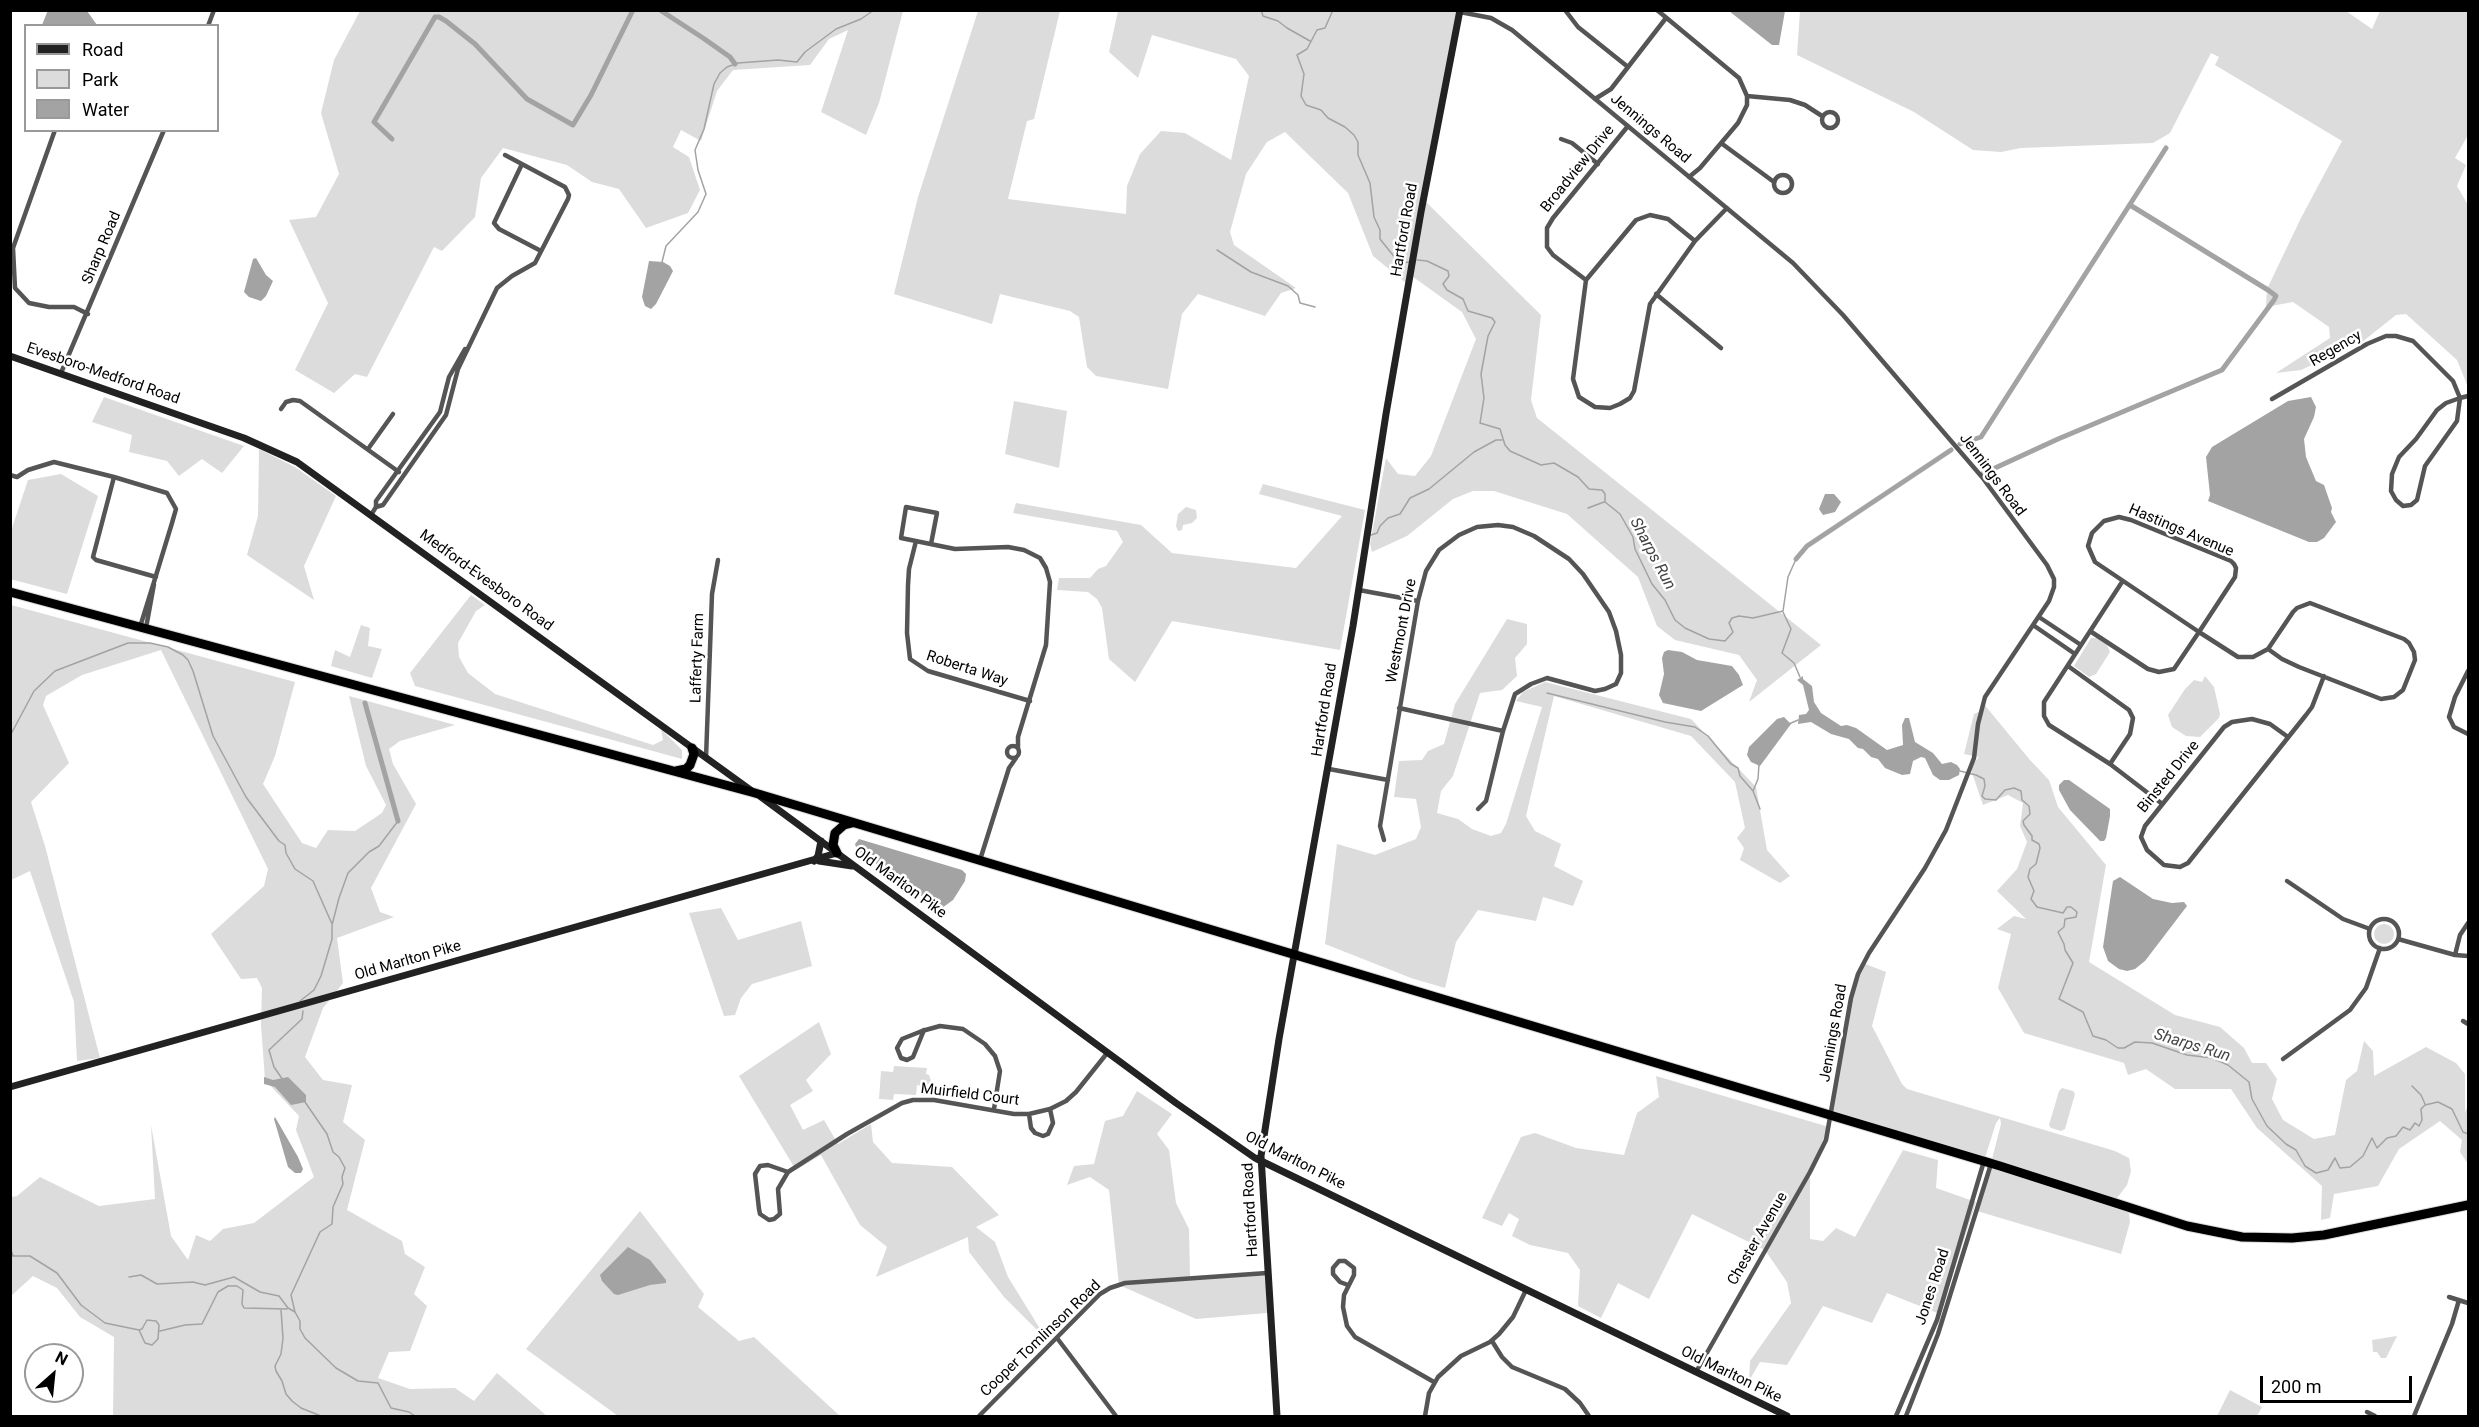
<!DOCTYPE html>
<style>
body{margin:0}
#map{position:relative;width:2479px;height:1427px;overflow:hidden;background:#fff;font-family:Roboto,sans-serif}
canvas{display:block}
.frame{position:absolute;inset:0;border:12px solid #000;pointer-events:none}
.legend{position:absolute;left:24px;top:24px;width:195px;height:108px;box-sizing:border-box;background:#fff;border:2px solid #999;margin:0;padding:8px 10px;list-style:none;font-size:18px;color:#000}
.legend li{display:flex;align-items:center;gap:12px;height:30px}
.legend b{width:30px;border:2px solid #999}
.north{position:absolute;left:24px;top:1343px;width:60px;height:60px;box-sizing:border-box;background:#fff;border:2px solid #999;border-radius:50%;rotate:27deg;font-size:16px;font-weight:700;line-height:24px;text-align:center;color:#000}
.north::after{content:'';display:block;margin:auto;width:21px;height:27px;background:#000;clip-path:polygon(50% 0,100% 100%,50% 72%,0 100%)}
.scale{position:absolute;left:2260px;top:1376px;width:152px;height:27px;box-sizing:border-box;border:3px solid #000;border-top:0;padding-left:8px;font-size:18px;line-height:21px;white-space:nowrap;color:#000;-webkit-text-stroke:4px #fff;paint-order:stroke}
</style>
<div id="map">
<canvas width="2479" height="1427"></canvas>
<div class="frame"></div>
<ul class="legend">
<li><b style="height:8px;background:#222"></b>Road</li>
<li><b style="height:16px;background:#dcdcdc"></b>Park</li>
<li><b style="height:16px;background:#a3a3a3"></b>Water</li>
</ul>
<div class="north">N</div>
<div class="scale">200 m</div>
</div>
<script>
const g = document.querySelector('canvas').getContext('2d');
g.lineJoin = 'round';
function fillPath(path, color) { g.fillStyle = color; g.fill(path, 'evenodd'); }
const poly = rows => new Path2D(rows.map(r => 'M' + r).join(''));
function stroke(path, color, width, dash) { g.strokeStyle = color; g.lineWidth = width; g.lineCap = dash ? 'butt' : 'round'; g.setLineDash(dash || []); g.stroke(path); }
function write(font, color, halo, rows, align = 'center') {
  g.font = font + ' Roboto,sans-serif'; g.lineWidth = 5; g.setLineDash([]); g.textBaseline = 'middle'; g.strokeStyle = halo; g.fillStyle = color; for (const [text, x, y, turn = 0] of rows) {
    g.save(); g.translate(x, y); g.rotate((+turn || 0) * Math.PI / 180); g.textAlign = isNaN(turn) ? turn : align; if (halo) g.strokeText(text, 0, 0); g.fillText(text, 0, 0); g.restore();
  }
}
fillPath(poly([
 [495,10,903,11,879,103,866,135,821,112,848,30,829,39,810,65,733,70,717,91,701,141,681,130,673,147,689,157,700,190,688,213,646,228,619,189,592,182,567,165,503,148,481,178,475,217,442,251,434,247,367,377,355,374,334,393,295,370,328,303,289,220,316,217,339,174,321,113,334,60,360,11],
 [978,11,1060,11,1034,119,1027,121,1008,199,1126,214,1127,186,1140,154,1161,131,1185,133,1231,160,1249,76,1236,59,1152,35,1138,78,1109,52,1118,11,1457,11,1425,201,1541,315,1531,400,1537,418,1821,645,1749,702,1757,680,1739,655,1675,640,1657,626,1638,577,1567,514,1494,491,1473,491,1453,499,1407,536,1372,552,1370,544,1386,458,1398,474,1415,476,1431,456,1476,339,1462,312,1409,274,1406,283,1373,256,1348,193,1285,132,1267,142,1246,174,1230,232,1234,245,1296,288,1281,293,1265,316,1198,294,1182,314,1168,389,1096,376,1087,367,1079,317,1070,311,1000,294,992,324,894,294,918,197],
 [2346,11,2372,29,2380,11,2468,11,2468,135,2455,158,2466,165,2457,186,2468,205,2468,387,2457,360,2406,314,2396,315,2362,342,2301,370,2276,373,2330,338,2329,327,2293,302,2266,307,2267,289,2301,218,2342,141,2215,65,2219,57,2211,53,2170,133,2153,143,2021,148,2001,152,1973,150,1914,112,1797,55,1800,11],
 [104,397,244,446,222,473,202,459,179,476,167,461,129,452,132,435,92,422],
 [1014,401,1067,411,1059,468,1005,454],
 [259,449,295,467,336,496,304,566,314,600,247,555,258,516],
 [61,474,98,496,67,594,10,579,11,531,28,480],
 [1263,484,1365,510,1340,650,1172,621,1135,682,1109,659,1102,608,1097,599,1088,592,1057,590,1059,578,1090,578,1098,569,1106,566,1123,542,1117,531,1013,513,1016,503,1141,525,1172,553,1296,568,1342,516,1259,494],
 [1186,507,1196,510,1197,518,1192,523,1183,525,1182,530,1178,531,1176,526,1178,514],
 [471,595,485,605,476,611,458,643,459,657,468,673,495,694,653,745,663,740,661,729,682,750,682,759,415,686,410,673],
 [11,605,295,682,275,756,263,784,302,843,316,848,328,830,355,831,382,813,386,805,366,766,349,696,455,725,400,741,389,749,393,764,416,804,371,888,380,912,394,917,337,938,343,983,323,1008,305,1057,323,1080,352,1085,343,1122,365,1140,347,1210,402,1241,405,1254,425,1267,414,1294,427,1306,410,1351,389,1352,378,1378,410,1389,455,1388,474,1401,497,1373,547,1416,113,1416,114,1337,80,1317,57,1288,33,1276,11,1296,11,1197,17,1196,40,1177,99,1206,155,1199,151,1125,171,1236,188,1260,196,1235,210,1241,223,1229,254,1223,314,1177,296,1130,299,1116,265,1080,261,1025,262,988,257,978,241,979,211,934,264,886,268,869,161,650,82,675,46,696,43,705,69,763,31,802,45,846,100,1058,77,1061,74,1002,30,871,11,880],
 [1507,619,1527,624,1527,644,1515,658,1517,676,1502,690,1480,693,1453,776,1441,791,1437,813,1458,819,1472,829,1491,836,1501,833,1506,824,1542,707,1516,701,1523,692,1545,682,1691,719,1756,787,1767,850,1790,876,1780,883,1740,860,1744,848,1737,838,1745,828,1735,782,1691,736,1554,696,1526,816,1535,831,1561,844,1554,866,1583,881,1573,906,1543,897,1536,921,1478,910,1456,942,1445,988,1411,978,1325,944,1337,844,1375,855,1416,839,1421,827,1416,799,1394,797,1399,761,1422,760,1428,751,1444,744,1455,704],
 [361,625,370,628,368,646,382,649,372,678,331,666,335,650,350,657],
 [2091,638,2097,638,2107,645,2110,652,2096,674,2089,677,2074,666],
 [2205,676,2214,687,2220,714,2219,718,2200,737,2186,736,2172,727,2168,715,2185,689,2194,680,2202,682],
 [1983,703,2030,760,2049,780,2058,807,2106,865,2089,962,2175,1015,2220,1027,2244,1048,2252,1063,2266,1063,2277,1079,2272,1099,2283,1120,2314,1139,2335,1135,2346,1080,2357,1071,2364,1041,2373,1051,2374,1076,2426,1047,2456,1063,2465,1074,2465,1112,2468,1105,2468,1164,2460,1152,2462,1140,2440,1121,2399,1149,2378,1186,2334,1194,2330,1218,2321,1220,2322,1186,2257,1128,2231,1089,2175,1089,2146,1069,2128,1075,2124,1063,2024,1033,1998,988,2011,934,1997,929,2014,916,2026,919,1997,891,2017,869,2027,842,2020,826,2023,803,2008,795,1983,805,1970,767,1979,757,1964,754,1974,714,1981,711],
 [721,908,738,940,801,921,812,966,752,984,741,998,735,1015,724,1016,689,913],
 '2374 934a10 10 0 1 1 20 0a10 10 0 1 1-20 0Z',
 [1863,963,1886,972,1872,1026,1902,1084,1907,1089,2115,1151,2129,1158,2131,1171,2127,1185,2114,1202,2128,1207,2130,1222,2121,1254,1977,1211,1991,1163,2001,1124,2000,1118,1996,1123,1984,1161,1832,1115,1851,998],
 [819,1022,831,1054,806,1080,813,1091,790,1105,803,1130,824,1120,838,1144,871,1124,873,1142,892,1163,952,1167,999,1215,976,1227,995,1242,1008,1277,1047,1340,1004,1297,969,1252,968,1237,876,1277,887,1247,860,1225,821,1155,796,1170,739,1076],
 [894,1066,927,1068,926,1074,929,1075,934,1089,917,1085,916,1095,894,1094,893,1100,879,1099,881,1071,893,1072],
 [1656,1076,1829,1127,1810,1169,1810,1239,1823,1241,1836,1228,1855,1237,1903,1150,1938,1160,1936,1188,1976,1202,1940,1314,1887,1293,1872,1323,1823,1306,1787,1365,1760,1362,1749,1381,1750,1361,1791,1303,1787,1282,1765,1250,1692,1214,1649,1299,1618,1283,1601,1318,1578,1306,1580,1270,1568,1253,1530,1245,1512,1236,1519,1219,1509,1213,1502,1226,1482,1218,1521,1137,1535,1133,1576,1148,1624,1155,1637,1113,1659,1097],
 [2062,1088,2073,1091,2075,1094,2065,1129,2061,1131,2051,1128,2049,1125,2059,1091],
 [1137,1091,1172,1114,1157,1134,1169,1150,1176,1203,1189,1229,1190,1276,1266,1275,1267,1313,1196,1319,1119,1285,1109,1190,1090,1177,1067,1185,1074,1166,1094,1164,1105,1121,1123,1116],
 [640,1211,704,1294,698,1307,739,1341,754,1337,840,1416,618,1416,526,1349],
 [2397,1336,2386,1358,2381,1358,2377,1352,2373,1352,2372,1340],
 [2230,1390,2262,1407,2257,1416,2217,1416]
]), '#dcdcdc');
fillPath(poly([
 [48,10,87,11,97,25,42,25],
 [1729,11,1785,11,1779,45,1772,45],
 [256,258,266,275,273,281,266,296,261,301,249,297,244,292,253,259],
 [649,261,663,262,670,266,673,271,656,304,651,309,645,306,642,297],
 [2311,397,2316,407,2314,417,2304,439,2306,457,2316,481,2324,485,2332,508,2331,512,2336,522,2324,538,2317,542,2309,542,2208,501,2210,495,2206,457,2212,447,2288,401],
 [1825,494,1834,494,1841,502,1835,512,1823,515,1819,509],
 [1668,650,1682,652,1697,660,1732,666,1739,675,1743,685,1701,711,1663,703,1659,695,1664,674,1662,658,1664,652],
 [1803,676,1803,679,1812,686,1814,702,1821,713,1841,726,1847,725,1856,728,1887,750,1903,745,1902,725,1905,718,1909,718,1915,742,1933,753,1942,764,1951,762,1957,765,1960,769,1959,775,1949,780,1940,780,1933,775,1925,758,1921,757,1913,761,1910,774,1902,775,1885,768,1878,759,1871,757,1863,749,1858,748,1849,739,1831,734,1811,722,1798,724,1799,715,1806,714,1809,710,1803,685,1797,680],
 [1784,717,1791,724,1760,766,1751,762,1747,755,1749,747,1777,719],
 [2064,780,2069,780,2110,809,2110,816,2106,838,2104,841,2100,841,2070,810,2059,790,2059,785],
 [859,839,962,870,966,874,965,881,953,900,942,908,937,907,857,850,855,844],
 [2120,877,2153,899,2172,903,2184,902,2187,906,2145,961,2135,969,2127,971,2119,969,2108,961,2103,947,2113,881],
 [264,1077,273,1080,288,1077,306,1095,306,1102,291,1105,275,1087,264,1084],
 [275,1117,298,1157,303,1169,301,1173,295,1173,288,1167,274,1119],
 [628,1247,650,1260,666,1280,666,1283,650,1285,618,1295,614,1294,602,1281,600,1275]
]), '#a3a3a3');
stroke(poly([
 [1261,10,1263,16,1278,21,1287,28,1310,41],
 [1333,10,1325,28,1317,30,1307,49,1297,55,1304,74,1301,96,1306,105,1321,110,1328,118,1345,127,1354,135,1358,142,1358,155,1370,183,1374,217,1380,230,1380,239,1396,259,1403,263,1409,262],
 [1217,250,1251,272,1288,286,1298,295,1300,303,1315,307],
 [1417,260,1427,261,1448,271,1449,276,1443,284,1447,290,1463,299,1468,311,1492,318,1495,322,1488,336,1481,374,1484,398,1480,423,1500,429,1505,445,1510,451,1541,465,1554,463,1578,477,1589,489,1602,490,1605,494,1605,502],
 [662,262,666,246,698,212,706,194,698,170,695,150,704,129,714,84,720,73,727,67,738,63,778,60,797,62,805,52,836,29,861,19,874,10],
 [1605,502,1620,514,1633,537,1635,549,1652,584,1665,600,1675,620,1685,628,1709,639,1725,641,1733,632,1729,623,1732,618,1739,616,1753,618,1783,611],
 [1588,508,1604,502],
 [1371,535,1377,533,1380,526,1388,518,1400,514,1410,498,1429,489,1474,452,1496,440,1502,440],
 [1783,611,1788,577,1796,559],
 [1783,612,1791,629,1782,653,1794,663,1800,677],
 [1547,693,1665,722,1695,727,1708,736,1731,764,1738,768,1740,776,1753,791,1760,809],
 [1789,724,1798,720],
 [10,736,34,691,55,671,128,643,150,643,168,647,183,655,188,660,193,671,213,736,246,797,279,841,285,845,286,853,295,869,313,881,332,924],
 [1960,771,1976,775,1984,779,1985,786,1982,796,1985,799,1996,800,2005,790,2014,788,2021,791,2022,800,2029,806,2030,814,2023,821,2024,825,2032,836,2032,840,2039,844,2040,848,2036,864,2030,869,2028,877,2034,891,2031,899,2037,907,2063,913,2067,907,2071,907,2077,912,2076,917,2065,919,2064,927,2058,932,2064,944,2065,950,2073,963,2059,999,2083,1012,2093,1036,2106,1040,2118,1048,2124,1048,2135,1042,2152,1043,2187,1055,2212,1058,2228,1065,2249,1082,2252,1099,2267,1126,2286,1144,2296,1150,2305,1166,2316,1173,2328,1170,2335,1158,2340,1168,2350,1167,2363,1156,2372,1138,2377,1148,2387,1138,2396,1136,2403,1127,2410,1130,2415,1123,2419,1126,2422,1120,2421,1109,2425,1105,2438,1102,2452,1109,2463,1132,2468,1134],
 [1753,791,1758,779,1759,764],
 [300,1001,314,990,321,976,332,939,332,925,339,898,348,873,369,852,379,846,398,821],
 [283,1080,274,1067,269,1050,302,1019,303,1011],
 [2412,1086,2421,1095,2425,1104],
 [305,1102,327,1134,333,1152,339,1157,345,1168,342,1177,343,1184,333,1207,332,1224,320,1232,291,1295,295,1312,300,1321,300,1329,305,1338,336,1368,358,1381,378,1383,391,1408,409,1412,415,1416],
 [10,1248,13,1255],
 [10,1256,30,1256,57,1273,81,1305,105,1323,139,1330],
 [129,1277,141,1275,157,1284,193,1282,205,1285,234,1277,260,1292,279,1296,288,1308,295,1312],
 [281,1310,283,1338,281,1354,275,1366,276,1371,282,1381,286,1394,292,1401,301,1408,321,1416],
 [147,1320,156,1321,159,1325,158,1339,152,1345,145,1343,139,1330,142,1329,147,1320],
 [160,1331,185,1325,202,1324,218,1292,228,1286,237,1286,243,1290,242,1304,244,1308,287,1309]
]), '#a3a3a3', 1.5);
stroke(poly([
 [660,10,703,38,730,57,735,64],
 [392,139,374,122,435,17,439,17,446,21,475,44,527,99,573,125,591,95,633,10],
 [1960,444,1981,437,2166,148],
 [1982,474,2058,439,2222,370,2274,300,2276,296,2268,290,2130,205],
 [1796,559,1807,546,1951,450],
 [365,703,398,821]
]), '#a3a3a3', 5);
const highway = poly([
 [10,592,755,793,2000,1166,2187,1226,2242,1237,2292,1238,2324,1235,2468,1205],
 [676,771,686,769,690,765,694,754,692,748],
 [837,853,833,845,835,833,844,825,852,823]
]);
stroke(highway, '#dbdbdb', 11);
stroke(poly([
 [1565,10,1578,27,1628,67],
 [1657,10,1739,78,1747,96,1747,105,1738,123,1700,168,1689,177],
 [1460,12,1491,18,1512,30,1793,263,1843,315,1982,477,2047,565,2054,579,2054,587,2049,601,1985,697,1978,724,1974,758,1946,830,1925,868,1869,953,1858,974,1851,998,1826,1140,1810,1172,1696,1372],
 [208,26,214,10],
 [1747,96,1790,100,1805,105,1822,116],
 [1595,99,1611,89,1666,18],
 '1822 120a8 8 0 1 1 16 0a8 8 0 1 1-16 0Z',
 [55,130,13,248,15,288,29,303,49,307,74,307,88,314],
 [1561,139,1572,143,1598,164],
 [1721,143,1774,182],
 [522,164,494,223,499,229,541,251],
 '1774 184a9 9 0 1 1 18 0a9 9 0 1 1-18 0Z',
 [1650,215,1668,219,1695,241,1650,304,1634,391,1630,398,1620,404,1610,408,1595,407,1579,397,1573,379,1586,280,1636,220,1650,215],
 [1695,241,1727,208],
 [1586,280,1553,255,1547,247,1547,228,1553,218,1628,126],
 [1656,294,1721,348],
 [61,373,164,130],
 [2460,398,2457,421,2425,466,2417,500,2411,505,2403,506,2396,500,2391,491,2392,474,2399,457,2416,439,2437,410,2446,403,2460,398],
 [2272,399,2367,344,2386,336,2396,336,2413,341,2453,381,2460,398,2468,396],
 [281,409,286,402,293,400,300,401,399,472],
 [368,449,393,414],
 [10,475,17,477,28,470,54,462,114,477],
 [376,507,383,505,446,415,458,369,497,288,512,276,535,263,568,199,569,195,565,187,505,155],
 [371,515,376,507,376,501,440,412,449,377,465,349],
 [2119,517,2131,520,2231,561,2234,564,2236,568,2235,577,2199,632,2095,562,2088,546,2092,533,2104,521,2119,517],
 [916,541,909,569,908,585,907,633,910,659,928,671,1030,701],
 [931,544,937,513,906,507,901,538,955,549,1008,547,1024,550,1040,558,1046,568,1050,582,1046,645,1018,737,1018,748],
 [2122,582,2044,702,2044,716,2049,725,2110,764,2161,803],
 [1359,590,1418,601],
 [2039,617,2081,645],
 [2033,625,2075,654],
 [140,627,154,582,172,523,176,509,167,493,114,477,93,557,96,560,156,577],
 [146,628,154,584],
 [2090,631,2148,669,2159,672,2174,669,2199,632,2238,657,2253,657,2268,649,2282,659,2299,667,2381,699,2394,697,2403,690,2415,660,2414,652,2409,643,2404,639,2310,603,2297,608,2293,612,2268,649],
 [2068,666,2129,710,2133,718,2130,734,2110,764],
 [2468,671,2455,697,2449,717,2454,727,2468,734],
 [1399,708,1503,731],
 [2288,737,2270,724,2252,719,2232,722,2224,727,2145,826,2141,837,2147,850,2164,865,2180,867,2188,863,2306,715,2312,707,2324,676],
 '1007 752a6 6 0 1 1 12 0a6 6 0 1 1-12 0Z',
 [706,758,712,594,718,560],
 [1329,769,1388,780],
 [1384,840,1380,826,1418,601,1426,571,1439,550,1459,535,1477,527,1498,525,1513,527,1534,536,1569,559,1583,574,1609,612,1616,631,1621,655,1621,673,1616,684,1605,689,1595,691,1547,678,1531,684,1515,694,1503,731,1486,801,1478,809],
 [980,860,1009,768,1016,758],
 [2287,881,2343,919,2370,929],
 '2369 934a15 15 0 1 1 30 0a15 15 0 1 1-30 0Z',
 [2398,939,2455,955,2468,956],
 [2455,955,2460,935,2468,923],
 [2463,1021,2468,1024],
 [924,1030,913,1057,907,1060,901,1058,897,1048,902,1039,922,1031,940,1026,963,1029,985,1044,995,1056,1000,1071,994,1109],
 [2283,1059,2350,1010,2366,988,2380,948],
 [1029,1114,1031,1128,1035,1133,1043,1136,1048,1134,1053,1123,1050,1109],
 [788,1172,778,1189,780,1214,774,1219,769,1220,760,1214,759,1209,755,1174,760,1166,768,1165,788,1172,847,1134,902,1103,913,1100,934,1100,1014,1114,1029,1114,1050,1109,1066,1101,1076,1092,1108,1052],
 [1348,1285,1340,1282,1333,1274,1333,1268,1339,1261,1345,1261,1354,1268,1354,1275,1344,1295,1343,1307,1347,1326,1355,1337,1434,1382],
 [2449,1297,2468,1303],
 [1057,1338,1116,1416],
 [1492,1341,1502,1357,1512,1367,1565,1389,1580,1403,1589,1416],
 [2367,1412,2375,1416],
 [979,1416,1100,1294,1110,1288,1125,1283,1267,1273],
 [1425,1416,1429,1393,1438,1377,1461,1356,1490,1342,1499,1334,1513,1317,1526,1290],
 [1896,1416,1937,1320,1984,1161],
 [1906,1416,1938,1334,1991,1164],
 [2414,1416,2452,1324,2459,1300]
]), '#555', 4.5);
stroke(poly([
 [10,356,244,438,297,462,752,791],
 [761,797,1176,1103,1255,1158,1787,1416],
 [814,861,818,856,821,841],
 [819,861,852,866],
 [10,1087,837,853],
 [1277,1416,1261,1156,1279,1039,1353,626,1386,414,1421,212,1460,10]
]), '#222', 7);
stroke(highway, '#000', 9);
write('15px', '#000', '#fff', [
 ["Jennings Road",1650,129,40],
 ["Broadview Drive",1578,169,-51],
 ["Hartford Road",1405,230,-80],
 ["Sharp Road",102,248,-67],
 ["Regency",2336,349,-30],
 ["Evesboro-Medford Road",103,374,19],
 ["Jennings Road",1992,475,53],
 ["Hastings Avenue",2181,531,23],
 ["Medford-Evesboro Road",486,581,36],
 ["Westmont Drive",1402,631,-79],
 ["Lafferty Farm",698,658,-88],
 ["Roberta Way",967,669,18],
 ["Hartford Road",1325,710,-81],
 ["Binsted Drive",2169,777,-51],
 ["Old Marlton Pike",900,883,36],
 ["Old Marlton Pike",408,961,-16],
 ["Jennings Road",1834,1033,-80],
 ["Muirfield Court",970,1095,7],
 ["Old Marlton Pike",1295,1161,27],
 ["Hartford Road",1251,1210,-93],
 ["Chester Avenue",1758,1239,-60],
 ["Jones Road",1933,1287,-72],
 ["Cooper Tomlinson Road",1041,1339,-44],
 ["Old Marlton Pike",1731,1375,26]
]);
write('italic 16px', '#444', '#fff', [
 ["Sharps Run",1652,554,62],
 ["Sharps Run",2192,1046,17]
]);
</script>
